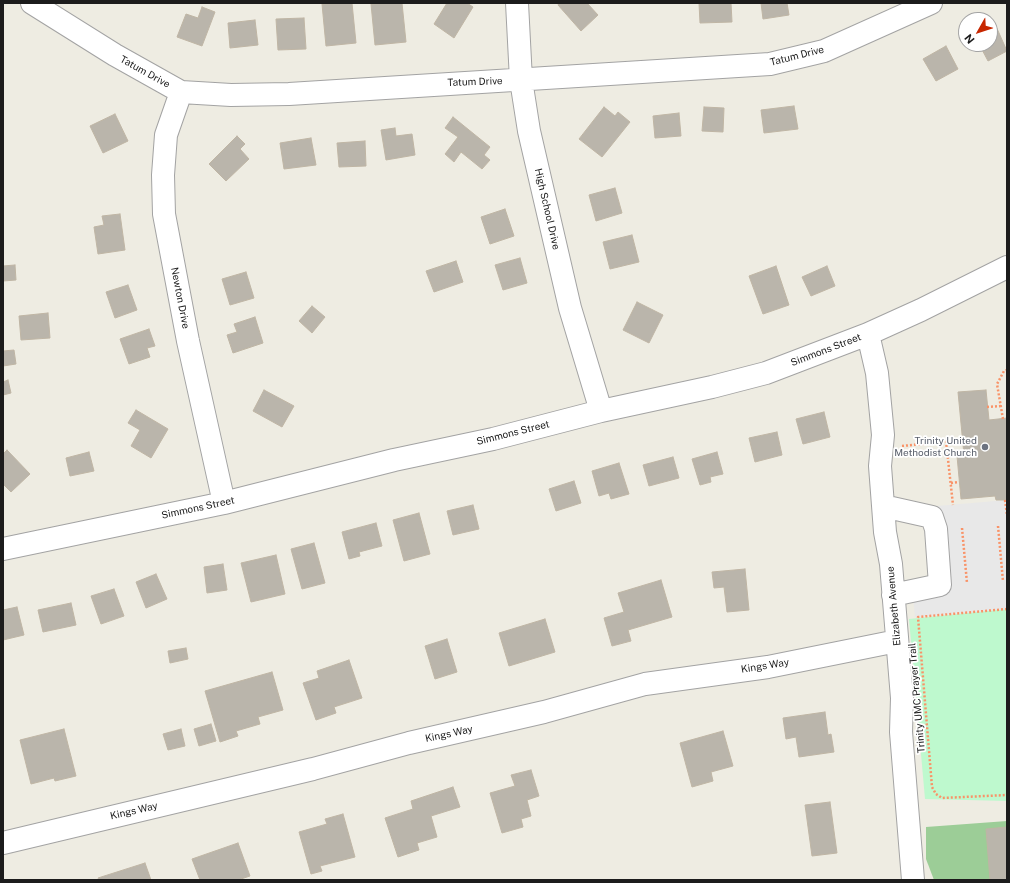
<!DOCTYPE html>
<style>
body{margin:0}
#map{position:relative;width:1010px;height:883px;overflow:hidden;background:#eeece2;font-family:"Public Sans",sans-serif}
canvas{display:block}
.frame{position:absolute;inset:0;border:4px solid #1c1c1c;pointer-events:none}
.north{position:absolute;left:958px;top:12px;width:40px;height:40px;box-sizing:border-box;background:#fff;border:1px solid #a4a4a4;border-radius:50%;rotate:231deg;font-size:11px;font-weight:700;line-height:16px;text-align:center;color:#1c1c1c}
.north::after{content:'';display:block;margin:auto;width:14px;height:18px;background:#c72701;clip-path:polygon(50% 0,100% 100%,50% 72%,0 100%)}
</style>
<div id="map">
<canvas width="1010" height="883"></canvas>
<div class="frame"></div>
<div class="north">N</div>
</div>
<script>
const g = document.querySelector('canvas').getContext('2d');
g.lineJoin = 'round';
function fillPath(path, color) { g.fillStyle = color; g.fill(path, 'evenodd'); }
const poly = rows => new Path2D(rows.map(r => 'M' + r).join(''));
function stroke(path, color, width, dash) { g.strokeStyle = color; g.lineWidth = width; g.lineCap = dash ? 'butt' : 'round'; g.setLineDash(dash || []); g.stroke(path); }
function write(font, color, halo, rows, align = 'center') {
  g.font = font + ' "Public Sans",sans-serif'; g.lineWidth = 3.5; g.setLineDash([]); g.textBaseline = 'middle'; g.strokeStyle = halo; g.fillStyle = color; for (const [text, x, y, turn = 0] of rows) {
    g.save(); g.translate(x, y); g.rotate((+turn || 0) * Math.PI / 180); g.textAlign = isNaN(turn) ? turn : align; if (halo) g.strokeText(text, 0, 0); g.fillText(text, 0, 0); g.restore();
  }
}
fillPath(poly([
 [1007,821,1007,880,934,880,926,859,926,827]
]), '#9ccd97');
fillPath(poly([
 [1007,609,1007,801,925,799,909,619]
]), '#bef9ce');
fillPath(poly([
 [1007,500,1007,609,915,617,913,597,907,597,905,580,929,577,923,520,937,506]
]), '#e8e8e8');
const building = poly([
 [352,3,356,43,326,46,322,4,352,3],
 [399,3,402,3,406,42,375,45,371,4,399,3],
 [447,3,467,3,473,7,454,38,434,24,447,3],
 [559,3,587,3,598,15,581,31,558,5,559,3],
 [699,3,731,3,732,22,700,23,699,3],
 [761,3,787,3,789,15,763,19,761,3],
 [202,7,215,12,202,46,177,37,186,14,198,18,202,7],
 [304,18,306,49,278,50,276,19,304,18],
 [255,20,258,45,230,48,228,23,255,20],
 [995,24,1007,51,988,61,979,44,990,44,990,26,995,24],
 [946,46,958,69,936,81,923,59,946,46],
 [794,106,798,129,764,133,761,110,794,106],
 [604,107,615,116,618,112,630,122,602,157,579,139,604,107],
 [704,107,724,108,723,132,702,131,704,107],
 [679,113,681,136,655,138,653,116,679,113],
 [115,114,128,141,103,153,90,126,115,114],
 [453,117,490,147,484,155,490,160,482,169,461,152,454,162,445,154,458,137,445,128,453,117],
 [395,128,396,136,412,134,415,155,386,160,381,130,395,128],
 [237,136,245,144,240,149,249,159,226,181,209,164,237,136],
 [311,138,316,165,284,169,280,143,311,138],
 [365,141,366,166,339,167,337,143,365,141],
 [615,188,622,213,596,221,589,195,615,188],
 [505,209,514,236,490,244,481,217,505,209],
 [120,214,125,250,98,254,94,227,104,225,102,216,120,214],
 [632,235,639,262,610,269,603,242,632,235],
 [520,258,527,283,503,290,495,265,520,258],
 [456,261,463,282,434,292,426,271,456,261],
 [15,265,16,280,3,281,3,266,15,265],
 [776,266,789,305,763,314,749,276,776,266],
 [827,266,835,286,811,296,802,277,827,266],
 [246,272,254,298,230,305,222,279,246,272],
 [128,285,137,310,115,318,106,292,128,285],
 [637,302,663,315,649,343,623,330,637,302],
 [312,306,325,317,312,333,299,321,312,306],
 [48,313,50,338,21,340,19,316,48,313],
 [255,317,263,343,233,353,227,335,237,332,234,324,255,317],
 [149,329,155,346,147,348,150,357,129,364,120,339,149,329],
 [3,350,3,351,14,350,16,364,3,366,3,350],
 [8,380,11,393,3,395,3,382,8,380],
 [264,390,294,406,282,427,253,411,264,390],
 [986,390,989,420,1007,418,1007,500,996,500,995,496,961,499,957,456,964,455,958,392,986,390],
 [136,410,168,429,151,458,131,446,140,430,128,423,136,410],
 [824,412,830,437,803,444,796,419,824,412],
 [777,432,782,455,755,462,749,438,777,432],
 [7,450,30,474,11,492,3,484,3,454,7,450],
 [89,452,94,471,70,476,66,458,89,452],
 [717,452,723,474,710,477,711,482,700,485,692,459,717,452],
 [673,457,679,478,649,486,643,465,673,457],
 [619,463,629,494,611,499,609,493,599,496,592,471,619,463],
 [574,481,581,503,556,511,549,489,574,481],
 [473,505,479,529,453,535,447,511,473,505],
 [419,513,430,554,404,561,393,520,419,513],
 [376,523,382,546,359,552,360,556,349,559,342,532,376,523],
 [314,543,325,583,302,589,291,549,314,543],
 [276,555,285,594,251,602,241,563,276,555],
 [223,564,227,590,207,593,204,567,223,564],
 [745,569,749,610,727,612,724,587,714,588,712,572,745,569],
 [156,574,167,599,146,608,136,582,156,574],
 [661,580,672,617,628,630,631,641,612,646,604,618,624,612,618,593,661,580],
 [114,589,124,616,101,624,91,596,114,589],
 [71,603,76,625,43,632,38,610,71,603],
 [17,607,24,635,3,640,3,610,17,607],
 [545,619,555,652,509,666,499,633,545,619],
 [447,639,457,672,435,679,425,646,447,639],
 [186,648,188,659,170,663,168,651,186,648],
 [349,660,362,698,334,707,336,713,316,720,303,683,319,678,317,671,349,660],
 [272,672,283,710,258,717,260,724,236,731,238,736,220,742,205,691,272,672],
 [825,712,828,735,831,734,834,752,799,757,796,737,786,739,783,718,825,712],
 [211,724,216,741,199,746,194,729,211,724],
 [64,729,76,776,55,781,54,778,31,784,20,740,64,729],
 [181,729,185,746,168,750,163,734,181,729],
 [723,731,733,766,711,772,713,781,692,787,680,743,723,731],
 [531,770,539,796,527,800,531,816,521,819,523,827,502,833,490,793,515,786,511,775,531,770],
 [453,787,460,807,431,816,437,837,417,843,419,850,398,857,385,818,413,809,411,801,453,787],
 [830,802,837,853,812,856,805,805,830,802],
 [343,814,355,857,320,866,322,871,311,874,299,832,327,824,325,819,343,814],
 [1007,827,1007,880,990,880,986,829,1007,827],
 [238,843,250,876,238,880,200,880,192,859,238,843],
 [145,863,151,880,99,880,98,878,145,863]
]);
fillPath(building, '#bab5ab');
stroke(building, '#bfb5a4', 1);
const minor = poly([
 [32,3,115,55,181,92,231,95,289,94,770,64,824,51,931,3],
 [517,3,521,80,529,131,570,308,601,411],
 [181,92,166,135,163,175,164,214,188,341,224,503],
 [868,334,877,373,883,435,880,466,885,532,891,564,902,698,901,732,913,880],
 [883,506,932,517,936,529,940,585,893,595],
 [3,549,224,503,394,460,493,439,601,411,712,387,766,373,868,334,921,310,1007,267],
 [3,843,313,769,409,743,544,712,645,684,768,667,897,641]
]);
stroke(minor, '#a3a3a3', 24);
stroke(poly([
 [987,407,1001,406],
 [1003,419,997,384,1004,371,1007,370],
 [946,441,953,505],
 [902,446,962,440],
 [951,483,959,482],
 [1005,500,1007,515],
 [998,526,1003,581],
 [962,528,967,583],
 [1007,609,918,617,932,787,936,794,942,798,1007,795]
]), '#f99368', 2.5, [2, 2]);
stroke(minor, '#fff', 22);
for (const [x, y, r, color] of [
 [985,447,4,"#6b7280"]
]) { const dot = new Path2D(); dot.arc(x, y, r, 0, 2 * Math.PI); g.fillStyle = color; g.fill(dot); stroke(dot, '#fff', 1.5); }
write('10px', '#1c1c1c', '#fff', [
 ["Tatum Drive",797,56,-14],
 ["Tatum Drive",145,72,29],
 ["Tatum Drive",475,82,-2],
 ["High School Drive",547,209,77],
 ["Newton Drive",180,298,79],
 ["Simmons Street",826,350,-21],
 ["Simmons Street",513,433,-14],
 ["Simmons Street",198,508,-12],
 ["Elizabeth Avenue",894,606,-95],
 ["Kings Way",765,666,-9],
 ["Trinity UMC Prayer Trail",917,698,-95],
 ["Kings Way",449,734,-12],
 ["Kings Way",134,811,-13]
]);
write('10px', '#5b616d', '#fff', [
 ["Trinity United",977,441],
 ["Methodist Church",977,453]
], 'right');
</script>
